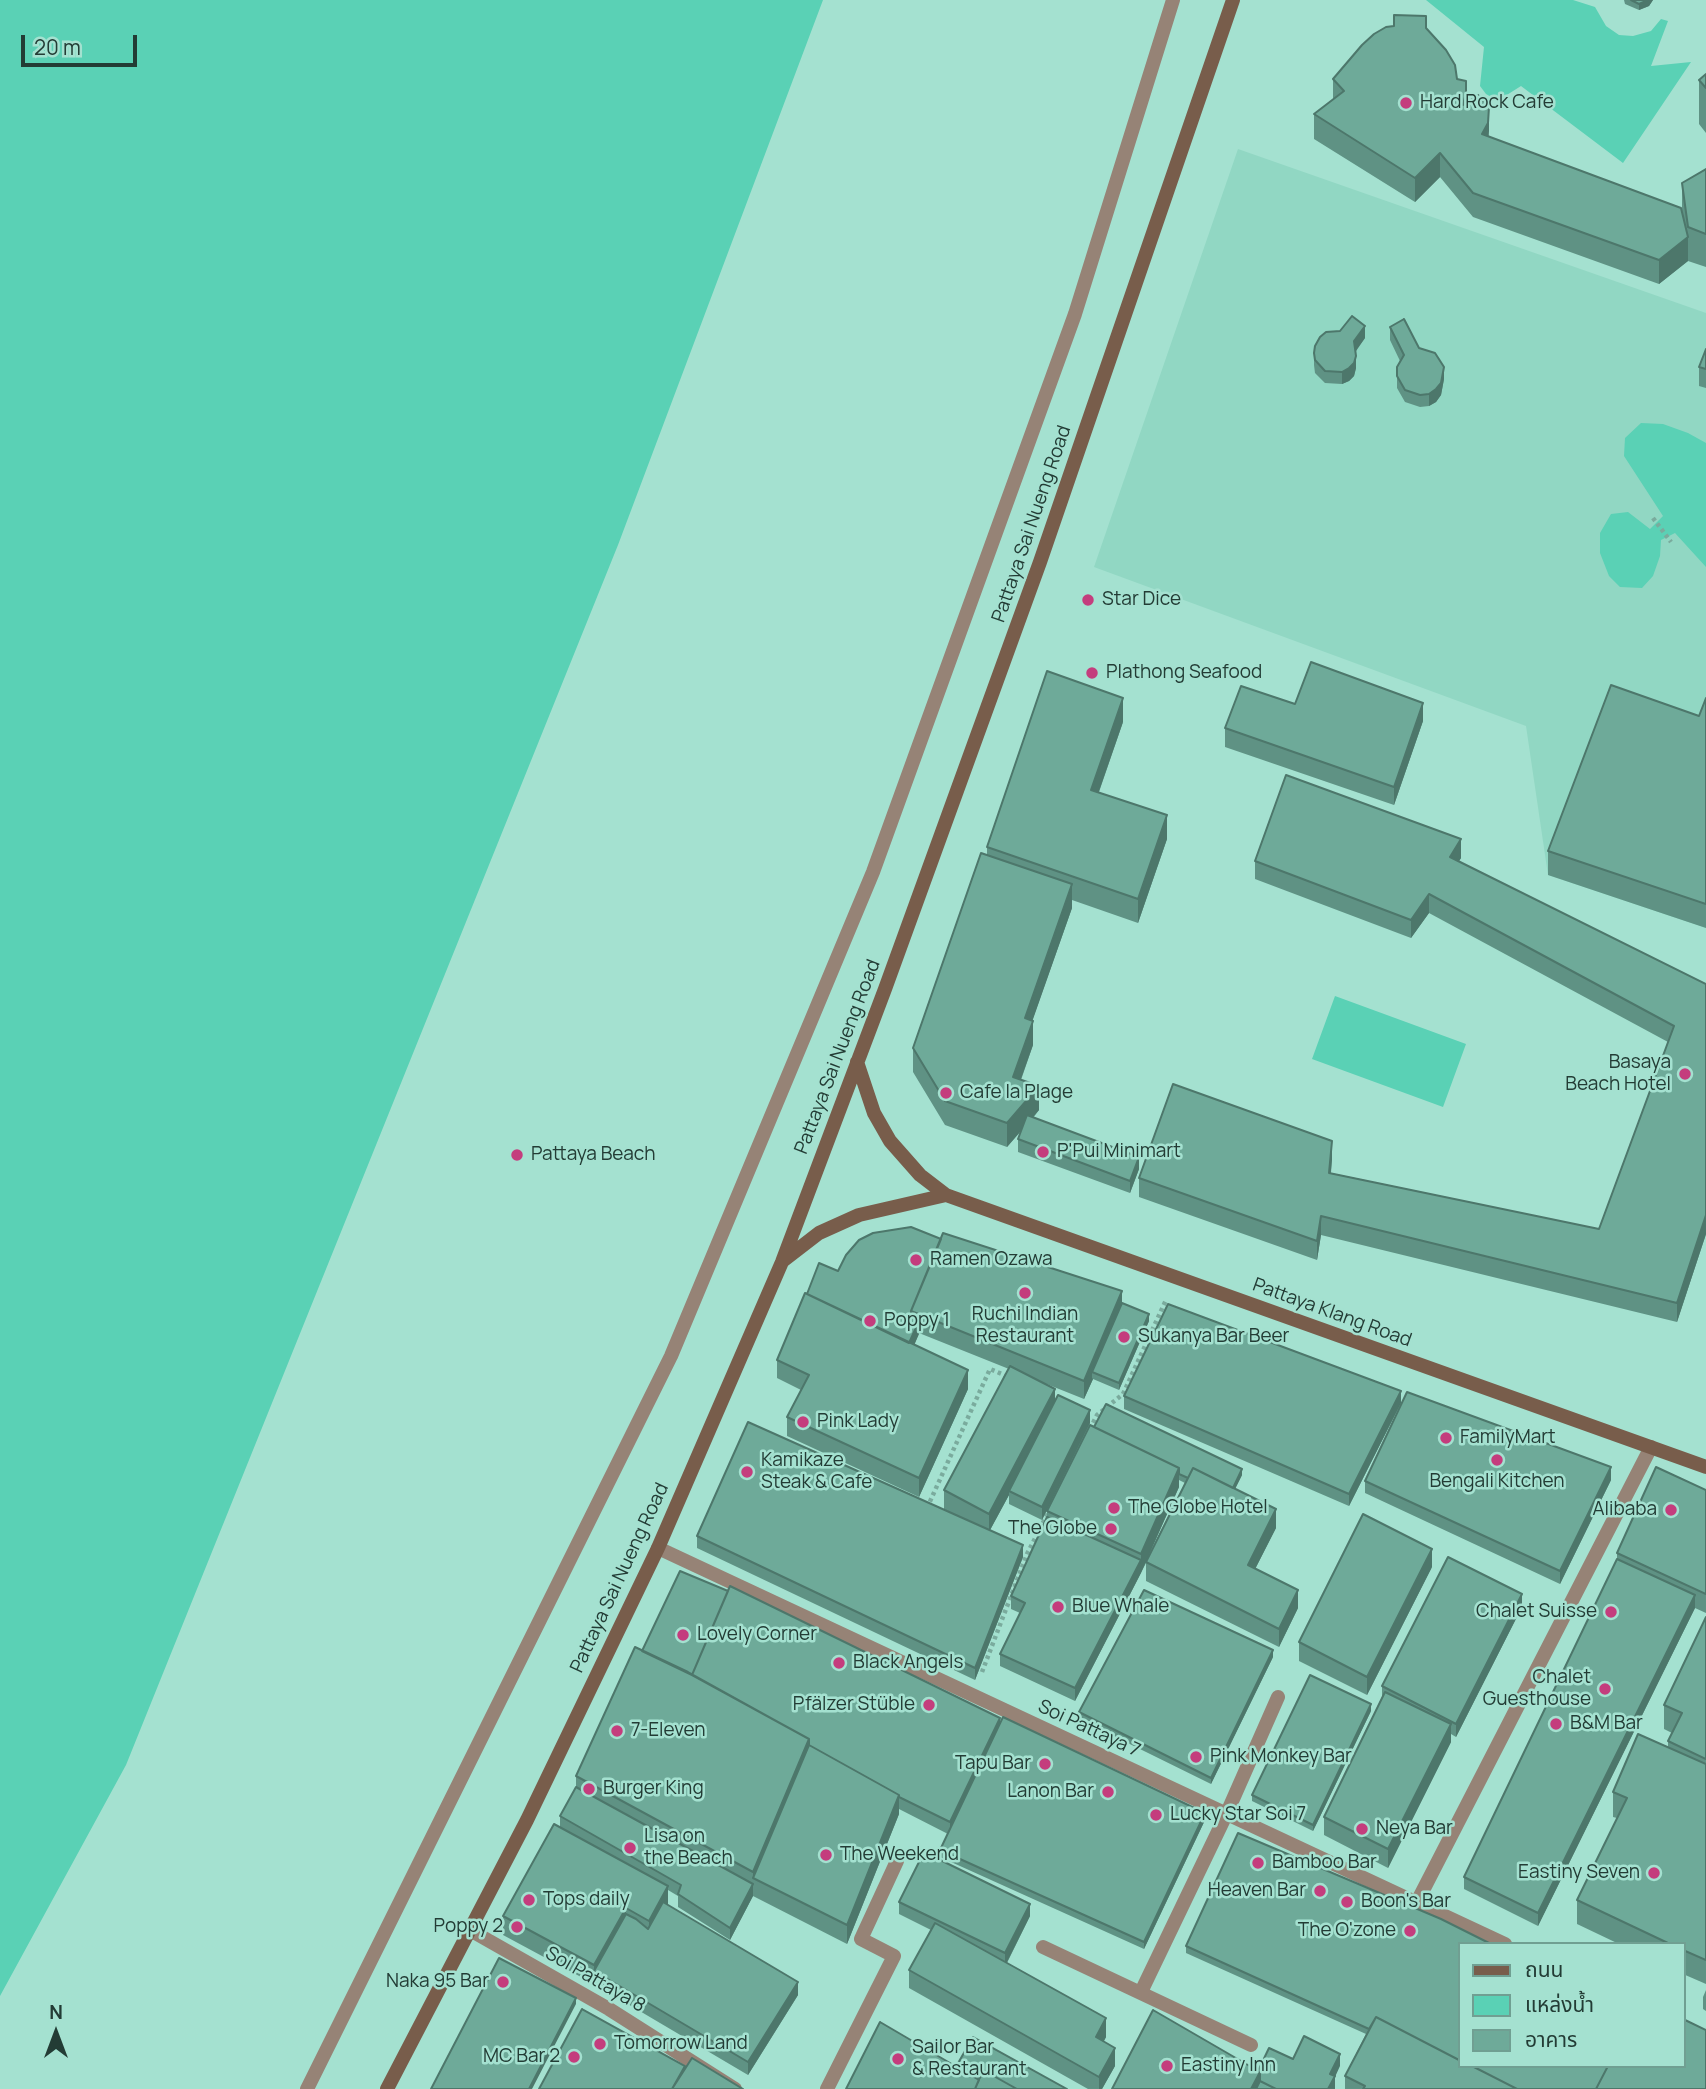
<!DOCTYPE html>
<meta charset="utf-8">
<style>
body{margin:0}
#map{position:relative;width:1706px;height:2089px;overflow:hidden;background:#a4e1d0;font-family:Manrope,"Noto Sans Thai",sans-serif}
canvas{display:block}
.legend{position:absolute;left:1458px;top:1942px;width:228px;height:126px;box-sizing:border-box;background:#a4e1d0;border:2px solid #709f92;margin:0;padding:9px 12px;list-style:none;font-size:21px;color:#233c35}
.legend li{display:flex;align-items:center;gap:14px;height:35px}
.legend b{width:35px;border:2px solid #709f92}
.north{position:absolute;left:21px;top:1998px;width:70px;height:70px;-webkit-text-stroke:5px #a4e1d0;paint-order:stroke;rotate:0deg;font-size:19px;font-weight:700;line-height:28px;text-align:center;color:#233c35}
.north::after{content:'';display:block;margin:auto;width:24px;height:32px;background:#233c35;clip-path:polygon(50% 0,100% 100%,50% 72%,0 100%)}
.scale{position:absolute;left:21px;top:35px;width:116px;height:32px;box-sizing:border-box;border:4px solid #233c35;border-top:0;padding-left:9px;font-size:21px;line-height:24px;white-space:nowrap;color:#233c35;-webkit-text-stroke:5px #a4e1d0;paint-order:stroke}
</style>
<div id="map">
<canvas width="1706" height="2089"></canvas>
<ul class="legend">
<li><b style="height:9px;background:#785d4b"></b>ถนน</li>
<li><b style="height:19px;background:#5ad1b5"></b>แหล่งน้ำ</li>
<li><b style="height:19px;background:#6eaa99"></b>อาคาร</li>
</ul>
<div class="north">N</div>
<div class="scale">20 m</div>
</div>
<script>
const g = document.querySelector('canvas').getContext('2d');
g.lineJoin = 'round';
function fillPath(path, color) { g.fillStyle = color; g.fill(path, 'evenodd'); }
const poly = rows => new Path2D(rows.map(r => 'M' + r).join(''));
function stroke(path, color, width, dash) { g.strokeStyle = color; g.lineWidth = width; g.lineCap = dash ? 'butt' : 'round'; g.setLineDash(dash || []); g.stroke(path); }
function write(font, color, halo, rows, align = 'center') {
  g.font = font + ' Manrope,sans-serif'; g.lineWidth = 5; g.setLineDash([]); g.textBaseline = 'middle'; g.strokeStyle = halo; g.fillStyle = color; for (const [text, x, y, turn = 0] of rows) {
    g.save(); g.translate(x, y); g.rotate((+turn || 0) * Math.PI / 180); g.textAlign = isNaN(turn) ? turn : align; if (halo) g.strokeText(text, 0, 0); g.fillText(text, 0, 0); g.restore();
  }
}
fillPath(poly([
 [1238,149,1706,313,1706,928,1548,875,1526,726,1094,567]
]), '#91d7c3');
fillPath(poly([
 [0,0,823,0,618,545,126,1765,0,1996],
 [1426,0,1573,0,1595,7,1606,26,1619,35,1633,36,1651,31,1661,19,1668,21,1651,66,1691,62,1623,163,1521,86,1502,98,1493,98,1486,94,1480,86,1484,47],
 [1641,423,1663,424,1688,433,1706,443,1706,567,1675,533,1661,540,1660,556,1653,576,1642,588,1620,587,1609,576,1600,553,1600,533,1611,514,1628,512,1650,529,1663,516,1624,456,1625,438],
 [1335,996,1466,1044,1443,1107,1312,1059]
]), '#5ad1b5');
stroke(poly([
 [1653,518,1671,542],
 [1090,1429,1097,1415,1123,1394,1166,1300],
 [927,1508,990,1369,1009,1377],
 [982,1672,1027,1554,1050,1509]
]), '#7aab9d', 4.5, [3.5, 3.5]);
stroke(poly([
 [1043,1947,1251,2045],
 [1141,1992,1226,1815,1278,1697],
 [827,2089,894,1956,861,1939,897,1861]
]), '#968376', 14);
stroke(poly([
 [307,2089,671,1356,873,872,1075,314,1173,0]
]), '#968376', 14);
stroke(poly([
 [658,1548,1505,1944],
 [1417,1902,1651,1447],
 [470,1930,609,2009,735,2089]
]), '#968376', 14);
stroke(poly([
 [857,1062,874,1113,890,1141,920,1175,946,1195,1706,1467],
 [784,1260,819,1233,859,1215,946,1195],
 [387,2089,527,1820,658,1548,782,1262,885,989,1040,562,1233,0]
]), '#785d4b', 14);
fillPath(poly([
 [1624,0,1653,0,1649,6,1639,10,1625,4],
 [1426,29,1457,79,1466,103,1489,137,1682,213,1682,183,1706,169,1706,267,1688,261,1659,284,1473,217,1440,177,1415,202,1314,139,1314,114,1333,100,1333,79],
 [1706,74,1706,133,1699,124,1699,80],
 [1390,327,1419,348,1444,379,1441,395,1436,402,1429,406,1420,407,1405,402,1397,388,1397,367,1400,361,1390,340],
 [1365,338,1355,351,1356,368,1354,376,1349,381,1342,384,1325,383,1315,373,1314,365,1314,353],
 [1706,349,1706,388,1699,386,1699,367],
 [1706,698,1706,928,1548,875,1548,851,1699,716],
 [1423,721,1394,805,1225,747,1225,728],
 [1123,722,1099,792,1167,839,1138,923,1072,900,1072,908,1032,1021,1033,1045,1021,1080,1039,1110,1033,1118,1139,1169,1130,1193,1018,1152,1018,1139,1021,1131,1007,1147,945,1125,913,1072,913,1048,987,855,987,847],
 [1461,858,1458,862,1706,984,1706,1234,1677,1322,1321,1235,1317,1260,1139,1197,1139,1178,1332,1159,1331,1173,1599,1229,1668,1042,1429,913,1411,938,1255,879,1255,861],
 [941,1239,1122,1303,1149,1321,1119,1390,1093,1379,1084,1399,1044,1383,1055,1399,1090,1423,1042,1520,1009,1504,1009,1495,990,1530,1023,1557,975,1680,697,1548,697,1536,954,1514,944,1509,944,1490,1009,1369,919,1333,914,1345,968,1389,919,1497,787,1436,787,1417,801,1390,777,1378,777,1360,807,1294,838,1271],
 [1124,1396,1401,1403,1349,1506,1124,1409],
 [1090,1425,1242,1475,1235,1489,1276,1528,1255,1569,1298,1608,1279,1647,1146,1581,1146,1563,1075,1701,1000,1666,1000,1654,1020,1613,1011,1609,1011,1596,1047,1517,1047,1511],
 [1179,1480,1185,1483,1147,1559,1179,1487],
 [1611,1480,1560,1584,1365,1493,1365,1481],
 [1706,1490,1706,1613,1695,1608,1538,1926,1464,1889,1464,1877,1617,1559,1617,1553],
 [1432,1567,1367,1695,1299,1661,1299,1642],
 [1522,1607,1456,1737,1451,1734,1451,1742,1388,1868,1324,1835,1324,1817,1382,1697,1382,1686],
 [1706,1617,1706,1984,1683,1974,1683,1944,1619,1944,1577,1924,1577,1900,1617,1818,1613,1817,1613,1792,1668,1748,1668,1741,1672,1733,1664,1729,1664,1705],
 [642,1651,1000,1723,1205,1820,1144,1949,940,1857,940,1850,948,1834,899,1809,899,1814,847,1944,753,1896,730,1940,678,1907,678,1896,668,1890,668,1905,798,1995,748,2075,594,1984,503,1935,503,1916,560,1827,560,1816,576,1787,576,1776],
 [1273,1657,1211,1784,1079,1719,1079,1712],
 [1371,1711,1313,1831,1252,1801,1252,1795],
 [899,1902,1030,1916,1007,1963,1106,2037,1104,2041,1115,2066,1102,2089,1088,2089,909,1988,909,1970,931,1930,899,1914],
 [1186,1946,1459,2066,1706,2089,1345,2089,1345,2076,1366,2034,1186,1953],
 [1706,1990,1706,2011,1703,2009,1703,1997],
 [957,2065,1067,2089,846,2089,957,2067]
]), '#5f9284');
fillPath(poly([
 [1648,0,1653,0,1649,6,1639,10,1639,4],
 [1489,107,1489,131,1488,147,1482,134],
 [1440,153,1440,177,1415,202,1415,178],
 [1688,237,1688,261,1659,284,1659,260],
 [1365,326,1365,338,1354,354,1354,341],
 [1356,356,1356,368,1354,376,1349,381,1342,384,1342,372],
 [1444,367,1444,379,1441,395,1436,402,1429,406,1429,394],
 [1123,698,1123,722,1091,814,1091,790],
 [1423,703,1423,721,1394,805,1394,787],
 [1167,815,1167,839,1138,923,1138,899],
 [1461,839,1461,858,1450,876,1450,857],
 [1072,884,1072,908,1025,1042,1025,1018],
 [1429,894,1429,913,1411,938,1411,920],
 [1033,1021,1033,1045,1013,1101,1013,1077],
 [1039,1086,1039,1110,1007,1147,1007,1123],
 [1332,1141,1332,1159,1329,1191,1329,1173],
 [1139,1157,1139,1169,1130,1193,1130,1181],
 [1706,1215,1706,1234,1677,1322,1677,1303],
 [1321,1216,1321,1235,1317,1260,1317,1241],
 [1122,1291,1122,1309,1092,1372,1092,1378,1093,1379,1084,1399,1084,1381],
 [1149,1314,1149,1321,1119,1390,1119,1383],
 [919,1321,919,1334,909,1357,909,1344],
 [968,1370,968,1389,919,1497,919,1478],
 [1055,1389,1055,1408,1009,1491,1009,1495,989,1532,989,1514],
 [1401,1391,1401,1403,1349,1506,1349,1494],
 [1090,1410,1090,1423,1042,1520,1042,1507],
 [1611,1467,1611,1480,1560,1584,1560,1571],
 [1179,1468,1179,1487,1141,1573,1075,1701,1075,1688,1141,1560,1141,1554],
 [1242,1469,1242,1475,1228,1503,1228,1497],
 [1276,1509,1276,1528,1248,1583,1248,1565],
 [1023,1545,1023,1557,975,1680,975,1668],
 [1432,1549,1432,1567,1367,1695,1367,1677],
 [1298,1590,1298,1608,1279,1647,1279,1629],
 [1522,1594,1522,1607,1456,1737,1456,1724],
 [1695,1595,1695,1608,1538,1926,1538,1913],
 [1273,1650,1273,1657,1211,1784,1211,1778],
 [1371,1704,1371,1711,1313,1831,1313,1825],
 [1000,1718,1000,1731,950,1835,950,1822],
 [1451,1724,1451,1742,1388,1868,1388,1849],
 [809,1739,809,1764,753,1878,753,1872],
 [899,1795,899,1814,847,1944,847,1925],
 [1205,1813,1205,1820,1144,1949,1144,1942],
 [753,1884,753,1896,730,1940,730,1928],
 [668,1886,668,1904,649,1939,649,1921],
 [1030,1904,1030,1916,1005,1966,1005,1953],
 [626,1908,626,1926,594,1971,594,1965],
 [798,1982,798,1995,748,2075,748,2062],
 [576,1998,576,2004,532,2089,529,2089],
 [1106,2018,1106,2037,1096,2055,1096,2037],
 [1115,2048,1115,2066,1102,2089,1099,2089,1099,2077],
 [1340,2054,1340,2066,1335,2077,1335,2089,1328,2089,1330,2074],
 [1260,2072,1260,2089,1251,2089]
]), '#4d776b');
const building = poly([
 [1631,0,1648,0,1639,4,1631,0],
 [1394,15,1426,16,1426,28,1446,50,1455,65,1457,79,1466,81,1466,93,1463,105,1478,95,1489,107,1488,123,1482,134,1681,208,1688,237,1659,260,1473,193,1440,153,1415,178,1314,114,1344,91,1333,79,1362,45,1374,34,1386,27,1394,26,1394,15],
 [1706,74,1706,88,1699,80,1706,74],
 [1706,169,1706,234,1688,227,1682,183,1706,169],
 [1352,316,1365,326,1354,341,1356,356,1354,363,1349,368,1342,372,1325,371,1315,360,1314,353,1315,346,1320,337,1326,332,1340,331,1352,316],
 [1404,319,1419,348,1435,353,1444,367,1441,383,1436,389,1429,394,1420,395,1405,390,1397,376,1397,367,1404,355,1390,327,1404,319],
 [1706,349,1706,369,1699,367,1706,349],
 [1311,662,1423,703,1394,787,1225,728,1241,686,1295,704,1311,662],
 [1047,671,1123,698,1091,790,1167,815,1138,899,987,847,1047,671],
 [1611,685,1699,716,1706,698,1706,904,1548,851,1611,685],
 [1286,775,1461,839,1450,857,1706,984,1706,1215,1677,1303,1321,1216,1317,1241,1139,1178,1173,1084,1332,1141,1329,1173,1599,1229,1674,1026,1429,894,1411,920,1255,861,1286,775],
 [981,853,1072,884,1025,1018,1033,1021,1013,1077,1039,1086,1007,1123,945,1101,913,1048,981,853],
 [1027,1115,1139,1157,1130,1181,1018,1139,1027,1115],
 [911,1227,941,1239,911,1311,911,1317,919,1321,909,1343,807,1294,819,1263,838,1271,846,1255,859,1240,873,1233,911,1227],
 [943,1233,1122,1291,1084,1381,911,1311,943,1233],
 [805,1293,968,1370,919,1478,787,1417,809,1375,777,1360,805,1293],
 [1122,1303,1149,1314,1119,1383,1092,1372,1122,1303],
 [1168,1304,1401,1391,1349,1494,1124,1396,1168,1304],
 [1010,1366,1055,1389,989,1514,944,1490,1010,1366],
 [1407,1392,1611,1467,1560,1571,1365,1481,1407,1392],
 [1058,1395,1090,1410,1042,1507,1009,1491,1058,1395],
 [1106,1404,1242,1469,1233,1488,1193,1468,1188,1478,1179,1474,1179,1468,1094,1427,1106,1404],
 [748,1422,1023,1545,975,1668,697,1536,748,1422],
 [1090,1425,1179,1468,1141,1554,1047,1511,1090,1425],
 [1656,1467,1706,1490,1706,1594,1617,1553,1656,1467],
 [1193,1468,1276,1509,1248,1565,1298,1590,1279,1629,1146,1562,1193,1468],
 [1363,1514,1432,1549,1367,1677,1299,1642,1363,1514],
 [1047,1517,1141,1560,1075,1688,1000,1654,1025,1603,1011,1596,1047,1517],
 [1448,1557,1522,1594,1456,1724,1382,1686,1448,1557],
 [1617,1559,1695,1595,1538,1913,1464,1877,1617,1559],
 [680,1571,728,1591,692,1675,642,1651,680,1571],
 [730,1586,1000,1718,950,1822,899,1797,899,1795,809,1745,809,1739,692,1675,730,1586],
 [1144,1590,1273,1650,1211,1778,1079,1712,1144,1590],
 [1706,1617,1706,1759,1668,1741,1682,1713,1664,1705,1706,1617],
 [635,1647,688,1672,809,1739,753,1872,576,1776,635,1647],
 [1310,1675,1371,1704,1313,1825,1252,1795,1310,1675],
 [1385,1692,1451,1724,1388,1849,1324,1817,1385,1692],
 [1003,1717,1205,1813,1144,1942,940,1850,1003,1717],
 [1638,1734,1706,1764,1706,1960,1683,1950,1683,1944,1670,1944,1577,1900,1627,1798,1613,1792,1638,1734],
 [809,1745,899,1795,847,1925,753,1878,809,1745],
 [576,1787,753,1884,730,1928,678,1894,681,1885,560,1816,576,1787],
 [554,1824,668,1886,649,1921,626,1908,594,1965,503,1916,554,1824],
 [1238,1833,1441,1919,1491,1944,1459,1944,1459,2060,1376,2017,1369,2029,1186,1946,1238,1833],
 [924,1852,1030,1904,1005,1953,899,1902,924,1852],
 [663,1902,798,1982,748,2062,594,1971,626,1914,636,1919,648,1929,663,1902],
 [935,1923,1106,2018,1096,2037,1115,2048,1099,2077,909,1970,935,1923],
 [499,1958,576,1998,529,2089,431,2089,499,1958],
 [582,2009,685,2066,672,2089,539,2089,582,2009],
 [1153,2010,1260,2072,1251,2089,1112,2089,1153,2010],
 [1376,2017,1459,2060,1459,2066,1472,2066,1517,2089,1363,2089,1365,2086,1345,2076,1376,2017],
 [1683,2019,1706,2030,1706,2089,1596,2089,1608,2066,1683,2066,1683,2019],
 [880,2022,979,2080,975,2089,846,2089,880,2022],
 [1304,2036,1340,2054,1330,2074,1335,2076,1328,2089,1276,2089,1260,2081,1260,2072,1258,2071,1269,2048,1293,2059,1304,2036],
 [973,2037,1067,2089,1017,2089,983,2070,980,2078,957,2065,973,2037],
 [692,2058,743,2089,672,2089,692,2058],
 [1472,2066,1608,2066,1596,2089,1517,2089,1472,2066],
 [983,2070,1017,2089,975,2089,983,2070],
 [1260,2081,1276,2089,1256,2089,1260,2081]
]);
fillPath(building, '#6eaa99');
stroke(building, '#4d776b', 2);
for (const [x, y, r, color] of [
 [1406,103,7,"#c43d7d"],
 [1088,600,7,"#c43d7d"],
 [1092,673,7,"#c43d7d"],
 [1685,1074,7,"#c43d7d"],
 [946,1093,7,"#c43d7d"],
 [1043,1152,7,"#c43d7d"],
 [517,1155,7,"#c43d7d"],
 [916,1260,7,"#c43d7d"],
 [1025,1293,7,"#c43d7d"],
 [870,1321,7,"#c43d7d"],
 [1124,1337,7,"#c43d7d"],
 [803,1422,7,"#c43d7d"],
 [1446,1438,7,"#c43d7d"],
 [1497,1460,7,"#c43d7d"],
 [747,1472,7,"#c43d7d"],
 [1114,1508,7,"#c43d7d"],
 [1671,1510,7,"#c43d7d"],
 [1111,1529,7,"#c43d7d"],
 [1058,1607,7,"#c43d7d"],
 [1611,1612,7,"#c43d7d"],
 [683,1635,7,"#c43d7d"],
 [839,1663,7,"#c43d7d"],
 [1605,1689,7,"#c43d7d"],
 [929,1705,7,"#c43d7d"],
 [1556,1724,7,"#c43d7d"],
 [617,1731,7,"#c43d7d"],
 [1196,1757,7,"#c43d7d"],
 [1045,1764,7,"#c43d7d"],
 [589,1789,7,"#c43d7d"],
 [1108,1792,7,"#c43d7d"],
 [1156,1815,7,"#c43d7d"],
 [1362,1829,7,"#c43d7d"],
 [630,1848,7,"#c43d7d"],
 [826,1855,7,"#c43d7d"],
 [1258,1863,7,"#c43d7d"],
 [1654,1873,7,"#c43d7d"],
 [1320,1891,7,"#c43d7d"],
 [529,1900,7,"#c43d7d"],
 [1347,1902,7,"#c43d7d"],
 [517,1927,7,"#c43d7d"],
 [1410,1931,7,"#c43d7d"],
 [503,1982,7,"#c43d7d"],
 [600,2044,7,"#c43d7d"],
 [574,2057,7,"#c43d7d"],
 [898,2059,7,"#c43d7d"],
 [1167,2066,7,"#c43d7d"]
]) { const dot = new Path2D(); dot.arc(x, y, r, 0, 2 * Math.PI); g.fillStyle = color; g.fill(dot); stroke(dot, '#a4e1d0', 2.5); }
write('19px', '#233c35', '#a4e1d0', [
 ["Hard Rock Cafe",1420,103],
 ["Star Dice",1102,600],
 ["Plathong Seafood",1106,673],
 ["Basaya",1671,1063,"right"],
 ["Beach Hotel",1671,1085,"right"],
 ["Cafe la Plage",960,1093],
 ["P'Pui Minimart",1057,1152],
 ["Pattaya Beach",531,1155],
 ["Ramen Ozawa",930,1260],
 ["Ruchi Indian",1025,1315,"center"],
 ["Restaurant",1025,1337,"center"],
 ["Poppy 1",884,1321],
 ["Sukanya Bar Beer",1138,1337],
 ["Pink Lady",817,1422],
 ["FamilyMart",1460,1438],
 ["Kamikaze",761,1461],
 ["Steak & Cafe",761,1483],
 ["Bengali Kitchen",1497,1482,"center"],
 ["The Globe Hotel",1128,1508],
 ["Alibaba",1657,1510,"right"],
 ["The Globe",1097,1529,"right"],
 ["Blue Whale",1072,1607],
 ["Chalet Suisse",1597,1612,"right"],
 ["Lovely Corner",697,1635],
 ["Black Angels",853,1663],
 ["Chalet",1591,1678,"right"],
 ["Guesthouse",1591,1700,"right"],
 ["Pfälzer Stüble",915,1705,"right"],
 ["B&M Bar",1570,1724],
 ["7-Eleven",631,1731],
 ["Pink Monkey Bar",1210,1757],
 ["Tapu Bar",1031,1764,"right"],
 ["Burger King",603,1789],
 ["Lanon Bar",1094,1792,"right"],
 ["Lucky Star Soi 7",1170,1815],
 ["Neya Bar",1376,1829],
 ["Lisa on",644,1837],
 ["the Beach",644,1859],
 ["The Weekend",840,1855],
 ["Bamboo Bar",1272,1863],
 ["Eastiny Seven",1640,1873,"right"],
 ["Heaven Bar",1306,1891,"right"],
 ["Tops daily",543,1900],
 ["Boon's Bar",1361,1902],
 ["Poppy 2",503,1927,"right"],
 ["The O'zone",1396,1931,"right"],
 ["Naka 95 Bar",489,1982,"right"],
 ["Tomorrow Land",614,2044],
 ["Sailor Bar",912,2048],
 ["& Restaurant",912,2070],
 ["MC Bar 2",560,2057,"right"],
 ["Eastiny Inn",1181,2066]
], 'left');
write('19px', '#233c35', '#a4e1d0', [
 ["Pattaya Sai Nueng Road",1032,524,-71],
 ["Pattaya Sai Nueng Road",838,1057,-69],
 ["Pattaya Klang Road",1332,1313,20],
 ["Pattaya Sai Nueng Road",620,1578,-65],
 ["Soi Pattaya 7",1089,1729,25],
 ["Soi Pattaya 8",595,1980,30]
]);
</script>
